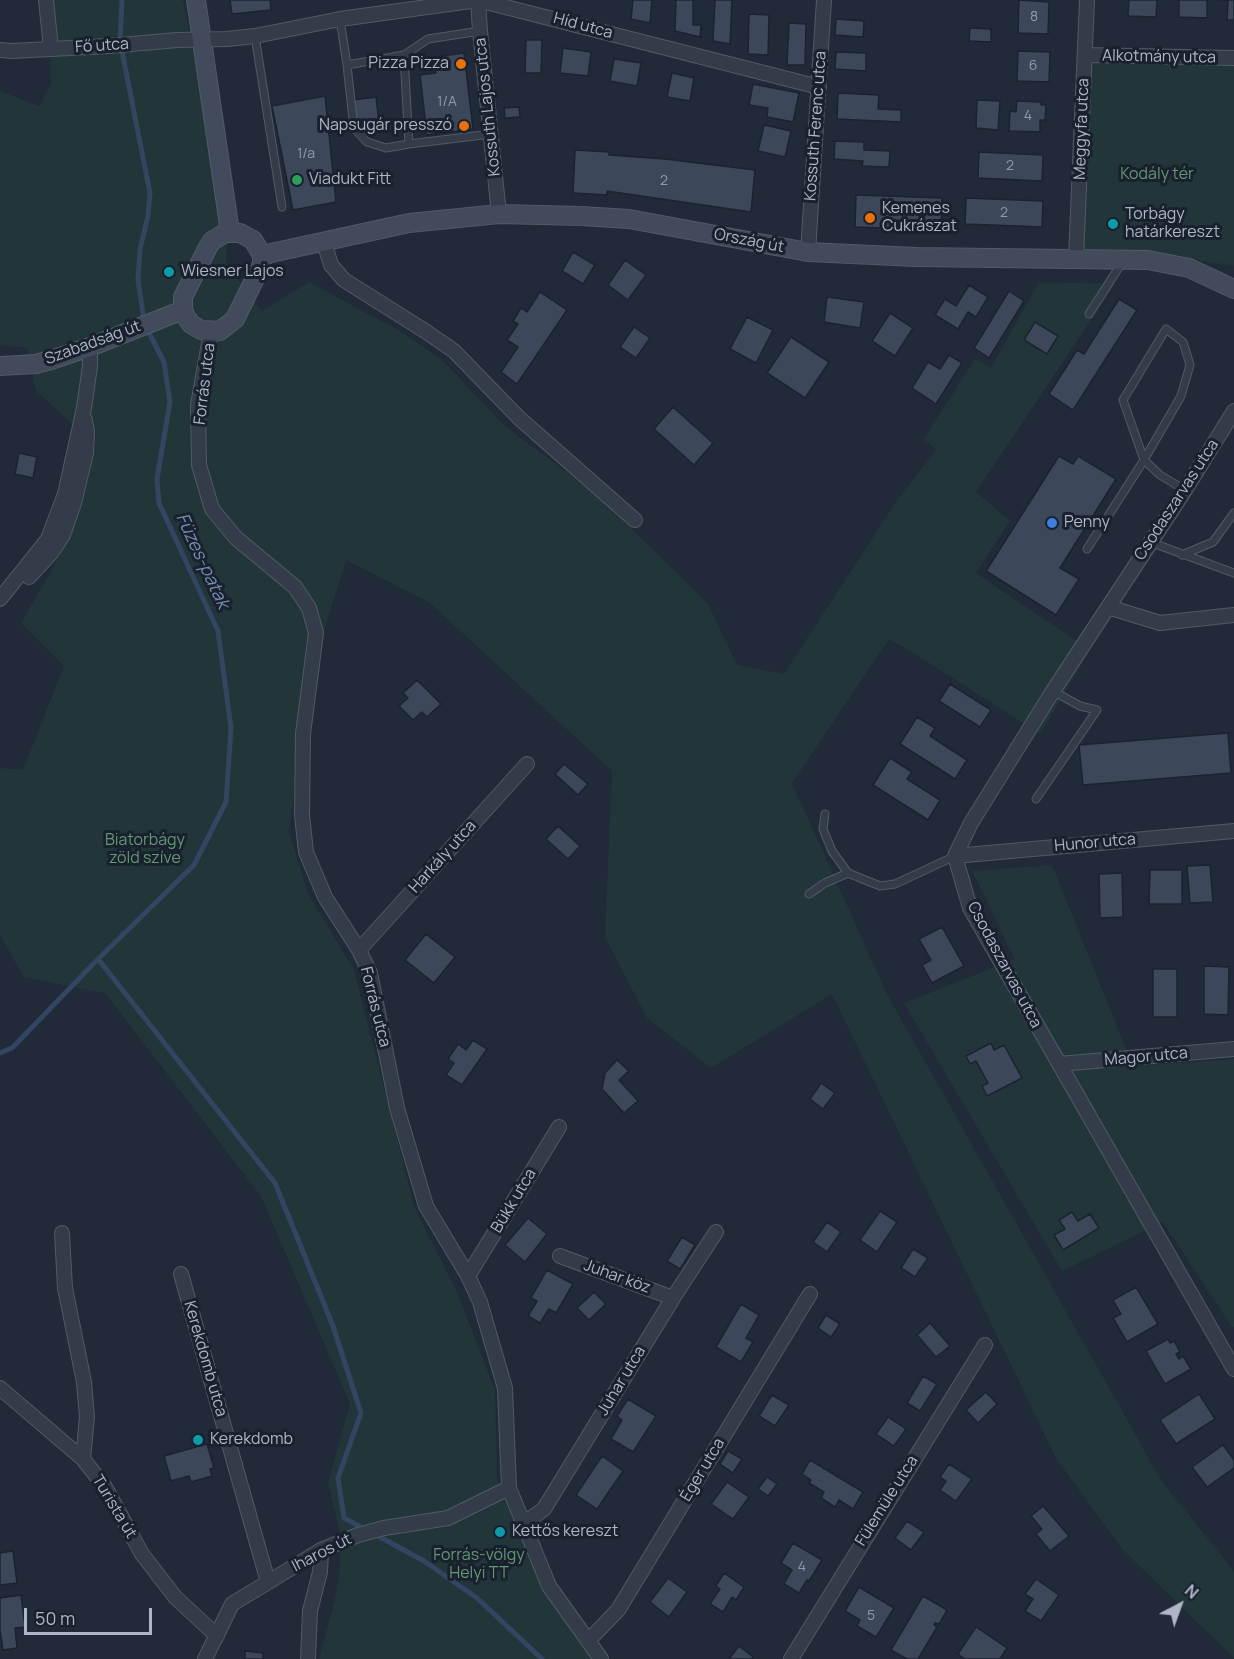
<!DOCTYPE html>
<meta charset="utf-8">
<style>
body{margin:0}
#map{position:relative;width:1234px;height:1659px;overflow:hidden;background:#202a39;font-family:Manrope,sans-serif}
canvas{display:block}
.north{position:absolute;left:1150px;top:1575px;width:60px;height:60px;-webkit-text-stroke:4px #19212e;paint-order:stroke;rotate:41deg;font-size:16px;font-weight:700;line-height:24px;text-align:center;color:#aeb7c6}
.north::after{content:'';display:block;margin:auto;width:21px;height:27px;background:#aeb7c6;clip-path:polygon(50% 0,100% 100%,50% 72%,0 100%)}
.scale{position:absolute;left:24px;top:1608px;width:128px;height:27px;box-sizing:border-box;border:3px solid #aeb7c6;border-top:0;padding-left:8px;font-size:18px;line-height:21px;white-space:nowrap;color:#aeb7c6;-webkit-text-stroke:4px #19212e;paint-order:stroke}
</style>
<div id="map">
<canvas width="1234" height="1659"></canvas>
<div class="north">N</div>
<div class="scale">50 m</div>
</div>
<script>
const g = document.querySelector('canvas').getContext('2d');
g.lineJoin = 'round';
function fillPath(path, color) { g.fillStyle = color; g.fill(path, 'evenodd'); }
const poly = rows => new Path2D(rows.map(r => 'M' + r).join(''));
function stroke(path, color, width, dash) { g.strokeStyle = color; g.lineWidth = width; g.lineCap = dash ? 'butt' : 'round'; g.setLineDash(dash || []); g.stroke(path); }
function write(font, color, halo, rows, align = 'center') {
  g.font = font + ' Manrope,sans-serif'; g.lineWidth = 6; g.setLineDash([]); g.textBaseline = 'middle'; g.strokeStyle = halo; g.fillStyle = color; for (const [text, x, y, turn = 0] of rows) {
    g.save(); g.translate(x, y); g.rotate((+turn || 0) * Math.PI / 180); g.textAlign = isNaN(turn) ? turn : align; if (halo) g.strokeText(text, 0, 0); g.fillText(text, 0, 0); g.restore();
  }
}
fillPath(poly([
 [46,0,183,0,228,224,226,264,262,311,309,282,400,331,441,359,506,427,602,499,708,604,737,665,784,674,898,499,936,450,924,439,975,359,991,368,1039,282,1115,284,976,492,1010,521,976,573,1090,650,1040,734,923,659,889,639,792,783,887,994,1161,1480,1234,1571,1234,1658,1122,1549,1056,1458,832,994,711,1068,647,1018,605,937,612,771,430,603,346,560,307,687,289,831,307,892,354,970,415,1209,458,1294,495,1390,497,1477,502,1491,533,1549,601,1659,319,1659,335,1599,340,1567,339,1529,328,1483,350,1404,261,1196,105,993,24,977,0,935,0,768,23,770,64,666,21,623,62,552,95,445,36,391,27,348,0,345,0,91,39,106,51,83,51,49],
 [1085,55,1234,58,1234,266,1140,251,1076,258],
 [1052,865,1133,1066,1234,1059,1234,1327,1232,1327,1163,1222,1062,1271,904,1003,1015,959,972,871]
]), '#22363a');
stroke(poly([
 [122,0,120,41,150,193,148,216,140,249,138,280,144,321],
 [98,959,275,1183,333,1326,361,1413,338,1478,344,1518,359,1526],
 [0,1053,12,1048,98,959,194,865,226,802,231,728,218,631,159,503,157,479,170,402,164,362,147,329],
 [378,1536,424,1561,477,1598,542,1659]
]), '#334561', 5);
const building = poly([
 [230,0,270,0,271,10,232,14,230,0],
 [633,0,652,0,650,23,631,19,633,0],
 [676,0,693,0,693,25,701,25,700,37,675,31,676,0],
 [715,0,732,0,730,44,713,41,715,0],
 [1019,0,1049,2,1048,34,1018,33,1019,0],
 [1129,0,1157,0,1156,17,1128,16,1129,0],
 [1179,0,1207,0,1207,18,1179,17,1179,0],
 [1219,0,1234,0,1234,20,1227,20,1228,0,1219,0],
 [749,14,769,15,768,55,748,54,749,14],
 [836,19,864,21,863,37,835,35,836,19],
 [789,23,806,24,805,65,787,65,789,23],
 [970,28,991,29,991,42,969,41,970,28],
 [526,40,542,40,541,73,525,73,526,40],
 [563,48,591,52,588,76,560,73,563,48],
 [1018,51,1050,52,1049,82,1017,81,1018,51],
 [836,52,866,53,866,71,835,69,836,52],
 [464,53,473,129,427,135,420,75,436,73,434,57,464,53],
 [614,59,641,63,637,86,610,81,614,59],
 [672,73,694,78,690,101,667,97,672,73],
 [753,84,799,93,793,122,767,117,768,108,749,105,753,84],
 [838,93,879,95,878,109,901,110,901,122,837,119,838,93],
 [325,96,336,202,293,210,272,106,325,96],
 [376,97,379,122,372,122,372,128,357,130,353,100,376,97],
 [977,100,1000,101,998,130,976,128,977,100],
 [1017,101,1041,102,1041,105,1046,105,1045,120,1040,120,1040,132,1009,131,1010,111,1016,112,1017,101],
 [519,107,520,117,505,118,504,108,519,107],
 [764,125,791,131,785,157,758,151,764,125],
 [835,141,864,142,864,150,890,151,889,167,862,166,863,161,834,159,835,141],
 [575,150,609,152,609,155,665,159,755,170,751,212,607,191,607,195,573,193,575,150],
 [979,152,1043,155,1042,181,978,178,979,152],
 [856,195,942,198,941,230,855,227,856,195],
 [966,198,1043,201,1042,227,965,224,966,198],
 [573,252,595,265,583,284,562,271,573,252],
 [625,260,646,275,628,300,608,285,625,260],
 [969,285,988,297,976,317,968,312,958,329,935,315,945,299,956,306,969,285],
 [1009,291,1024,301,989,358,974,348,1009,291],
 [540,292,567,310,517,384,501,372,518,347,507,340,518,324,513,321,521,308,527,312,540,292],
 [827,297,864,302,860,328,824,322,827,297],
 [1119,299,1137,310,1073,410,1049,394,1077,350,1084,354,1119,299],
 [890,313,913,328,895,356,872,341,890,313],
 [747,317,773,330,756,363,730,349,747,317],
 [1035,322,1058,336,1047,354,1024,340,1035,322],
 [634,327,650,338,636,358,620,347,634,327],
 [791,337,829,362,805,398,767,373,791,337],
 [949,355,962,363,936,404,912,388,928,362,940,369,949,355],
 [673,407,713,443,694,465,654,429,673,407],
 [19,453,37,457,33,478,15,474,19,453],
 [1059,456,1073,464,1078,456,1116,479,1060,568,1079,579,1056,615,986,571,1059,456],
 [417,680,441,704,427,717,422,712,413,720,399,706,408,698,403,693,417,680],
 [950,684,991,710,980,727,939,701,950,684],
 [917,717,935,728,930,736,967,760,955,779,900,744,917,717],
 [1228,733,1231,773,1083,785,1079,745,1228,733],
 [890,758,912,772,907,779,940,800,928,820,873,785,890,758],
 [564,764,588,784,578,795,555,774,564,764],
 [558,826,580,846,568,859,546,839,558,826],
 [1210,865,1213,902,1190,903,1187,866,1210,865],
 [1150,870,1182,870,1182,904,1149,904,1150,870],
 [1122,873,1123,917,1100,918,1099,874,1122,873],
 [942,927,964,966,932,983,922,965,931,960,919,939,942,927],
 [426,934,455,957,434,983,405,960,426,934],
 [1204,966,1229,967,1228,1015,1204,1014,1204,966],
 [1153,969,1177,969,1177,1017,1153,1017,1153,969],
 [473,1040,487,1049,462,1085,446,1075,454,1063,448,1059,458,1044,466,1050,473,1040],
 [991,1043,994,1050,1004,1045,1022,1078,987,1096,982,1086,988,1083,976,1061,970,1064,966,1056,991,1043],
 [617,1060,629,1071,619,1080,638,1101,624,1113,602,1089,605,1073,617,1060],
 [821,1083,835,1093,823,1109,810,1099,821,1083],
 [880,1211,897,1222,877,1252,860,1240,880,1211],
 [1072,1212,1078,1221,1090,1214,1099,1228,1063,1250,1054,1235,1065,1229,1059,1220,1072,1212],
 [528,1218,547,1234,525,1262,505,1245,528,1218],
 [827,1222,841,1232,827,1252,813,1242,827,1222],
 [682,1237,695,1245,680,1269,667,1261,682,1237],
 [913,1249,928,1258,915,1277,901,1268,913,1249],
 [547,1270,573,1284,556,1313,549,1309,540,1323,528,1316,537,1301,531,1298,547,1270],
 [1136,1287,1158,1324,1127,1342,1113,1318,1121,1314,1113,1300,1136,1287],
 [594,1292,606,1304,589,1320,577,1308,594,1292],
 [741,1304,759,1315,746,1338,753,1342,741,1362,716,1347,741,1304],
 [826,1315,840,1324,831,1337,818,1328,826,1315],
 [930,1323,950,1346,936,1357,917,1335,930,1323],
 [1168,1339,1170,1343,1174,1341,1180,1352,1176,1354,1179,1359,1183,1356,1191,1369,1165,1384,1146,1351,1168,1339],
 [923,1376,937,1384,920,1411,907,1403,923,1376],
 [986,1392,997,1404,978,1423,966,1410,986,1392],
 [1199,1394,1215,1419,1176,1444,1160,1420,1199,1394],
 [772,1395,789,1405,775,1426,759,1416,772,1395],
 [628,1399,656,1416,633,1452,611,1439,622,1420,617,1416,628,1399],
 [888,1417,906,1429,894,1446,876,1434,888,1417],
 [207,1444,214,1468,210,1469,212,1476,191,1482,189,1476,171,1481,164,1456,207,1444],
 [1223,1445,1234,1460,1234,1468,1207,1487,1192,1467,1223,1445],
 [728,1451,742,1459,733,1473,720,1464,728,1451],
 [602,1456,623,1471,597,1509,576,1495,602,1456],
 [810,1460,863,1492,853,1509,839,1500,835,1507,821,1498,824,1492,809,1483,811,1480,802,1474,810,1460],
 [949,1464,972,1479,956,1501,940,1490,946,1481,940,1477,949,1464],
 [767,1477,777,1484,768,1496,758,1489,767,1477],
 [727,1482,749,1497,733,1519,711,1504,727,1482],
 [1043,1506,1069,1536,1050,1551,1036,1534,1042,1529,1031,1516,1043,1506],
 [907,1521,924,1532,911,1550,895,1538,907,1521],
 [793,1543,822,1560,809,1581,807,1580,799,1593,784,1584,792,1570,781,1563,793,1543],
 [13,1551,17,1583,0,1585,0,1553,13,1551],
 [724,1573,744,1587,736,1600,732,1597,723,1612,710,1604,720,1589,716,1586,724,1573],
 [668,1578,687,1592,669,1617,650,1602,668,1578],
 [1036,1579,1059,1595,1041,1621,1025,1611,1033,1599,1025,1594,1036,1579],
 [859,1587,894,1608,876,1637,857,1626,860,1620,845,1611,859,1587],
 [21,1595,25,1627,15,1628,17,1648,3,1650,0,1630,0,1598,21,1595],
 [923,1596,947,1610,939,1624,935,1623,934,1625,937,1627,918,1659,907,1659,891,1650,923,1596],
 [976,1627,1007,1648,1000,1659,965,1659,958,1654,976,1627],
 [739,1646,753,1657,752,1659,729,1659,739,1646],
 [245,1651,263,1653,263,1659,245,1659,245,1651]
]);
fillPath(building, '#3c4859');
stroke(building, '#1b2330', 1.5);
const lane = poly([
 [340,19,347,65],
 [480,31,428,39,404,55,409,144,491,134],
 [255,36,282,207],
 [404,55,347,65,354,128,367,142,386,148,409,144],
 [1089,314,1123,261],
 [1150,542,1234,573],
 [1087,549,1144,460,1181,396,1190,365,1183,342,1166,329,1123,400,1144,460,1160,475,1185,490],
 [1182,555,1213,542,1234,513],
 [1036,799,1097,710,1080,706,1053,691],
 [825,814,823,829,832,851,848,873],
 [809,894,825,883,848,873,880,886,895,884,955,856]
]);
const street = poly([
 [46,0,51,49],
 [478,0,480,31,499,214],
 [0,50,12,51,109,46,177,40,227,39,255,36,340,19,478,0,819,87],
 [1085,55,1234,58],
 [324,242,331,265,344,280,425,331,454,351,519,418,635,520],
 [808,252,824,0],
 [1076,258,1087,0],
 [211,332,198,405,199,465,212,509,236,538,295,587,309,608,316,633,303,734,302,815,306,852,325,897,359,950,370,973,397,1108,426,1206,468,1276,480,1302,505,1388,509,1488,549,1586,601,1659],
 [1234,411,1185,490,1053,691,971,823,955,856,970,908,1234,1369],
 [29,577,52,552,63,535,74,503,86,453,87,432,85,420],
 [0,599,48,539,65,494,84,408,90,366,90,347],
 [1108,607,1160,623,1234,615],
 [955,856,1234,831],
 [359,950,527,764],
 [1059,1064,1234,1049],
 [62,1233,65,1288,84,1382,87,1417,83,1459],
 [560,1256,673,1298],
 [181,1274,268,1582],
 [468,1276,559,1127],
 [0,1388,83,1459,105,1487,142,1554,175,1597,217,1636],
 [523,1524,544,1509,673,1298,716,1232],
 [588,1641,618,1610,810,1294],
 [205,1659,232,1604,321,1550,358,1535,384,1528,448,1518,509,1488],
 [308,1659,310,1611,320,1572,321,1550],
 [791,1659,985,1345]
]);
const secondary = poly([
 [196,0,230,232],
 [225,233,240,233,253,240,262,255,262,264,235,319,220,331,201,330,191,324,186,317,183,310,183,297,208,247,212,241,225,233],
 [262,255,409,223,499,214,581,216,629,219,808,252,916,257,1148,260,1189,268,1234,289],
 [0,366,36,364,54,359,90,347,183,310]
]);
stroke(lane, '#515a67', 9);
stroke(street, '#515a67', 16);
stroke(secondary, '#515a67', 20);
stroke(lane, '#343c49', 7);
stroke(street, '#343c49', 14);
stroke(secondary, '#424b5c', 18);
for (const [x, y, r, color] of [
 [461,64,6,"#e8710a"],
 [464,126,6,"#e8710a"],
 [297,180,6,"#2e9e5b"],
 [870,218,6,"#e8710a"],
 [1113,224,6,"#0f9aa8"],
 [169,272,6,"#0f9aa8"],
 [1052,523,6,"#3f7fe0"],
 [198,1440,6,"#0f9aa8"],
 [500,1532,6,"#0f9aa8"]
]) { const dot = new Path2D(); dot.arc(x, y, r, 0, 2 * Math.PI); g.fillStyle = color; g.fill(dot); stroke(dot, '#19212e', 2); }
write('14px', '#929bab', null, [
 ["8",1034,17],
 ["6",1033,66],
 ["1/A",447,102],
 ["4",1028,116],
 ["1/a",306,154],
 ["2",1010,166],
 ["2",664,181],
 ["2",1004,213],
 ["4",802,1567],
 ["5",871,1616]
]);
write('16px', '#aeb7c6', '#19212e', [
 ["Híd utca",583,26,15],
 ["Fő utca",102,46,-4],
 ["Alkotmány utca",1159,57,1],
 ["Kossuth Lajos utca",488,107,-96],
 ["Kossuth Ferenc utca",816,126,-86],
 ["Meggyfa utca",1082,129,-88],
 ["Ország út",749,241,11],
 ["Szabadság út",93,343,-20],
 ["Forrás utca",205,384,-83],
 ["Csodaszarvas utca",1177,500,-57],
 ["Hunor utca",1095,843,-5],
 ["Harkály utca",443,857,-48],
 ["Csodaszarvas utca",1004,965,62],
 ["Forrás utca",375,1007,76],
 ["Magor utca",1146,1057,-5],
 ["Bükk utca",514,1201,-59],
 ["Juhar köz",617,1277,20],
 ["Kerekdomb utca",205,1359,74],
 ["Juhar utca",622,1381,-59],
 ["Éger utca",703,1470,-59],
 ["Fülemüle utca",887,1501,-58],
 ["Turista út",114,1507,59],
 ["Iharos út",322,1553,-27]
]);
write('16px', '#aeb7c6', '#19212e', [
 ["Pizza Pizza",449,64,"right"],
 ["Napsugár presszó",452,126,"right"],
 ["Viadukt Fitt",309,180],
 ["Kemenes",882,209],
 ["Cukrászat",882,227],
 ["Torbágy",1125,215],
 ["határkereszt",1125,233],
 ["Wiesner Lajos",181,272],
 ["Penny",1064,523],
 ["Kerekdomb",210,1440],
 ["Kettős kereszt",512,1532]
], 'left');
write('16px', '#659772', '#19212e', [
 ["Kodály tér",1157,175],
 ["Biatorbágy",145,841],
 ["zöld szíve",145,859],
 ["Forrás-völgy",479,1556],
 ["Helyi TT",479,1574]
]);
write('italic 18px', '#758daf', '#19212e', [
 ["Füzes-patak",202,561,65]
]);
</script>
